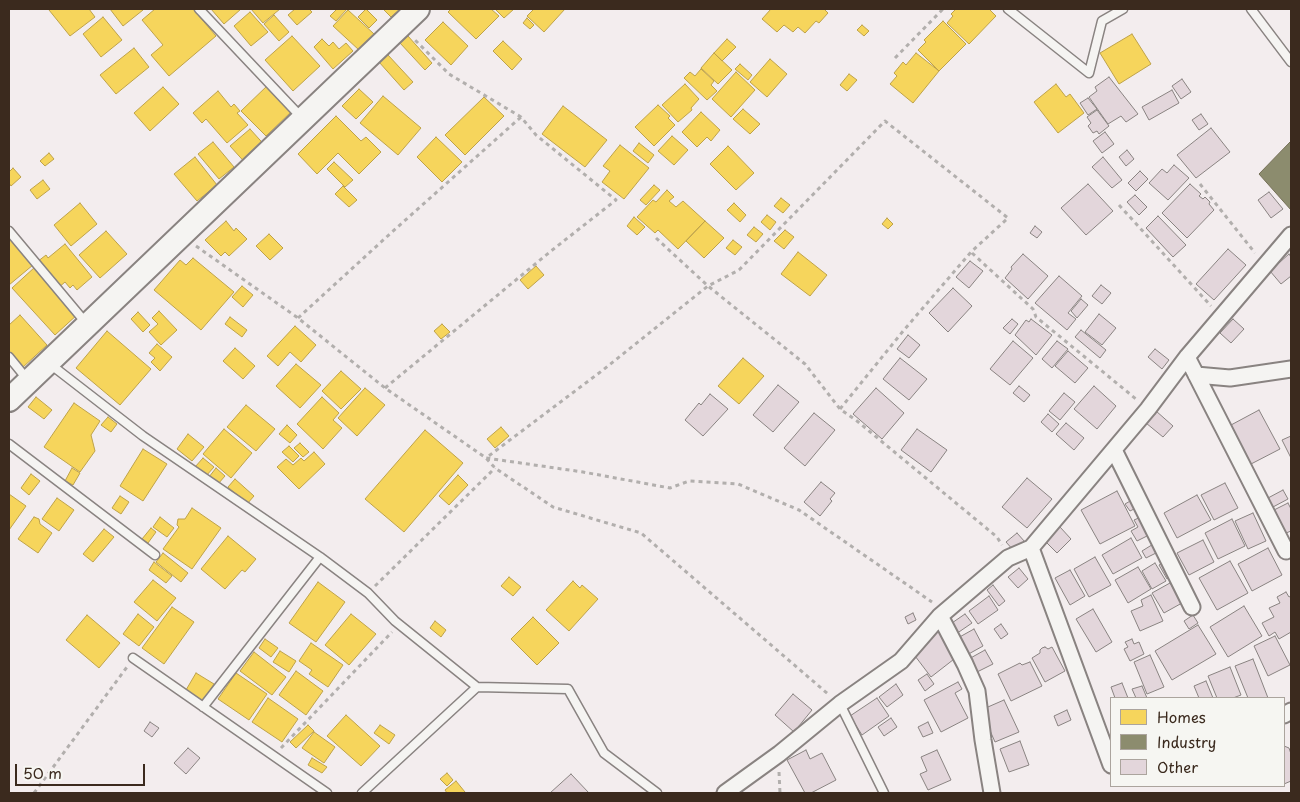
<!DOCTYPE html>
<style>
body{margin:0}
#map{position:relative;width:1300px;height:802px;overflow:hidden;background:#f3edee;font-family:"Playpen Sans",sans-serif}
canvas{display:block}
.frame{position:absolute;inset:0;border:10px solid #3b2a1e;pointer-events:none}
.legend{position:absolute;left:1110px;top:697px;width:175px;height:90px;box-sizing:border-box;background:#f6f6f2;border:1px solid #aba49d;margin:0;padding:6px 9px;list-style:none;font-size:15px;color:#3b2a1e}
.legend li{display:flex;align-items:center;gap:10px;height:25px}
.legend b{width:25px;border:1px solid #aba49d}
.scale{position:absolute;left:15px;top:764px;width:130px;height:22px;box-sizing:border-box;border:2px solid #3b2a1e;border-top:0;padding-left:6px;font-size:15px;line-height:18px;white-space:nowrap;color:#3b2a1e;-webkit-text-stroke:4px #f6f6f2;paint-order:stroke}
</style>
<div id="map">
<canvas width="1300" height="802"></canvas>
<div class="frame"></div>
<ul class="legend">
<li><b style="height:14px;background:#f6d55c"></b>Homes</li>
<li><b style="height:14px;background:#8c8c6e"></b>Industry</li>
<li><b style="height:14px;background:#e3d6db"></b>Other</li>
</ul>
<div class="scale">50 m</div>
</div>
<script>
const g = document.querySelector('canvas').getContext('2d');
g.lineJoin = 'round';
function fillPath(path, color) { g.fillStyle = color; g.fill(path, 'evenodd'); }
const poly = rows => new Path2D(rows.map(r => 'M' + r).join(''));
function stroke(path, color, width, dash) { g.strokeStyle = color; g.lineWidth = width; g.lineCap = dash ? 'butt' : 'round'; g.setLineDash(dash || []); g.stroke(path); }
const homes = poly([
 [51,9,89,9,95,17,70,36,49,10,51,9],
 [110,9,142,9,143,10,123,26,110,9],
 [155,9,193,9,216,36,169,76,151,55,163,45,142,20,155,9],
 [211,9,241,9,224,24,211,9],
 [251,9,280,9,263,23,251,9],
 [295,9,309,9,312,12,297,25,288,15,295,9],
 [337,9,347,9,336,21,330,16,337,9],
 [366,9,377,20,369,28,358,17,366,9],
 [383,9,398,9,399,10,391,17,383,9],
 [451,9,491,9,499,16,476,39,448,12,451,9],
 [495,9,514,9,504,18,495,9],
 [534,9,565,9,544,32,527,16,534,9],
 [771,9,824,9,828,13,819,23,816,21,805,33,798,27,793,32,784,25,777,32,762,19,771,9],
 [956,9,989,9,996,16,969,44,947,23,953,16,951,14,956,9],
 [348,10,374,34,359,50,333,26,348,10],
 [250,12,268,32,251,46,234,26,250,12],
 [274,15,289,32,279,41,264,24,274,15],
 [103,17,122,40,101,57,83,34,103,17],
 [527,18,534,25,530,29,523,23,527,18],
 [943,21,966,44,939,71,918,50,926,42,924,40,943,21],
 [443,22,468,46,451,65,425,40,443,22],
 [862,25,869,31,864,36,857,30,862,25],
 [1132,34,1151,64,1119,84,1100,53,1132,34],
 [292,36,320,66,293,91,265,60,292,36],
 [408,36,432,63,425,70,400,43,408,36],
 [322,39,329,46,333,42,339,49,346,43,353,51,333,69,314,47,322,39],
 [727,39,736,47,722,61,714,53,727,39],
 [503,41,522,59,512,70,493,51,503,41],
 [134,48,149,67,116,94,100,75,134,48],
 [714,53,732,70,718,84,701,68,714,53],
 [916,53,939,71,913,103,890,84,897,76,894,73,903,62,906,65,916,53],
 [388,55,413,82,404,90,379,62,388,55],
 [770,59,787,74,767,97,750,82,770,59],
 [740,64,752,75,748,80,735,69,740,64],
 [701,69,714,81,711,85,717,91,707,100,684,78,690,72,695,76,701,69],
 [736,72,755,90,731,117,712,99,736,72],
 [849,74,857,80,847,91,840,85,849,74],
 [685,84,699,99,691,108,692,110,678,122,662,105,685,84],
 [1056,84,1066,97,1070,94,1084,113,1058,133,1034,102,1056,84],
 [268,85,292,111,266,136,241,111,268,85],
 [163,87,179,104,150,131,134,113,163,87],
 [359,89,373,102,356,119,342,106,359,89],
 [218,91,231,107,234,104,240,111,237,113,248,125,227,143,206,119,202,123,193,113,218,91],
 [383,96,421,128,398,155,360,123,383,96],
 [484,97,504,116,465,155,445,135,484,97],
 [658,105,670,116,668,118,675,125,654,146,635,127,658,105],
 [563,106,607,140,585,167,542,134,563,106],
 [743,109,760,124,750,134,733,119,743,109],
 [701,112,720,130,711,141,707,137,697,147,682,132,701,112],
 [336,116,361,141,366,137,381,152,359,174,338,153,317,174,298,154,336,116],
 [250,129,269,150,249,167,230,146,250,129],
 [672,136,688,150,674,165,658,151,672,136],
 [436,137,462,162,442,182,417,157,436,137],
 [213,142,234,167,219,179,198,154,213,142],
 [639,143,654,155,648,163,633,151,639,143],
 [620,145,649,168,624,199,602,182,610,171,603,166,620,145],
 [728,146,754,173,736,190,710,164,728,146],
 [49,153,54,159,45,166,40,161,49,153],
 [195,157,217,185,197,201,174,174,195,157],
 [334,162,353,180,345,187,327,169,334,162],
 [13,168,21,177,11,186,9,183,9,172,13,168],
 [43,180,50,189,37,199,30,190,43,180],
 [654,185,660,190,646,205,640,200,654,185],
 [343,186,357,200,349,207,335,194,343,186],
 [667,190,674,197,669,201,676,207,683,201,705,221,678,249,658,230,655,233,637,217,653,200,656,202,667,190],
 [781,198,790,205,783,213,774,206,781,198],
 [80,203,97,224,71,246,54,225,80,203],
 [734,203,746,215,740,222,727,210,734,203],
 [767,215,776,222,770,230,761,222,767,215],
 [634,217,645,227,637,235,627,226,634,217],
 [887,218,893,224,888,229,882,224,887,218],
 [226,221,234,231,236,228,247,239,229,256,225,252,221,256,205,240,226,221],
 [705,221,724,238,704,258,686,241,705,221],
 [754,227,763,234,756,242,747,235,754,227],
 [785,230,794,237,784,249,774,241,785,230],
 [106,231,127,254,100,278,79,255,106,231],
 [269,234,283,248,270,260,256,246,269,234],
 [10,236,33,265,9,285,9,237,10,236],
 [733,240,742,247,735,255,726,248,733,240],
 [65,244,92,277,77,290,73,285,70,288,65,282,58,288,37,262,46,255,48,258,65,244],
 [798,252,827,275,810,296,781,274,798,252],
 [193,258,234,292,201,330,154,290,180,260,186,265,193,258],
 [536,266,544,275,528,289,520,280,536,266],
 [35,267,78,314,55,335,12,288,35,267],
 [242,286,253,295,243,307,232,297,242,286],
 [159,311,177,330,161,345,149,332,158,324,152,318,159,311],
 [138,312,150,325,143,332,131,319,138,312],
 [20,315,47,345,22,368,9,353,9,325,20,315],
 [230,317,247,330,242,337,225,324,230,317],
 [442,324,450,332,441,339,434,331,442,324],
 [295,326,316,345,301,362,290,352,278,366,267,356,295,326],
 [107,331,151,369,120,405,76,368,107,331],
 [157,344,172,357,160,371,151,362,155,358,149,353,157,344],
 [235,348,255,366,243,379,223,361,235,348],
 [743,358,764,376,739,404,718,386,743,358],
 [296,364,321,385,300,408,276,386,296,364],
 [341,371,361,389,341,409,322,391,341,371],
 [365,388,385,405,357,436,338,418,365,388],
 [36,397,52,410,44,419,28,407,36,397],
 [322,397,339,413,333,420,342,428,323,449,297,424,322,397],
 [74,403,100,421,91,435,95,451,80,472,44,447,74,403],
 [246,405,275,429,256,451,227,427,246,405],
 [108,417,117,424,111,432,101,425,108,417],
 [287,425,297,435,290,443,279,434,287,425],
 [501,427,509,436,495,448,487,439,501,427],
 [224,429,252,453,231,478,203,454,224,429],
 [425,430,463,463,404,532,365,499,425,430],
 [188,434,204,447,192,461,177,449,188,434],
 [300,443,309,452,303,457,294,448,300,443],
 [289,446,299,456,293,462,282,452,289,446],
 [143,449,167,464,143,501,120,486,143,449],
 [314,452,325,464,299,489,277,467,286,459,293,465,301,458,304,461,314,452],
 [203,458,214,467,206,476,195,467,203,458],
 [72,468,80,473,73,485,65,481,72,468],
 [216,468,225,476,218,484,209,477,216,468],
 [31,474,40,481,29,495,21,488,31,474],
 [458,475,468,485,449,505,439,496,458,475],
 [235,479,254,496,247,504,228,487,235,479],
 [9,494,26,506,9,530,9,494],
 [120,496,129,502,121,514,112,508,120,496],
 [57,498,74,510,59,531,42,519,57,498],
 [192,508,221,528,192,569,163,549,179,527,177,525,178,519,185,519,192,508],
 [34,517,39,519,40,524,52,533,38,553,18,539,34,517],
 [160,517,174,528,167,537,153,527,160,517],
 [151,528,156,532,148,543,142,539,151,528],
 [104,529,114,537,93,562,83,554,104,529],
 [228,536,256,559,245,572,242,570,225,589,201,569,228,536],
 [163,553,188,573,181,582,156,562,163,553],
 [154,562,172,576,166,583,149,570,154,562],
 [509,577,521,587,513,596,501,586,509,577],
 [153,580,176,598,157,621,134,602,153,580],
 [573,581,580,588,582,585,598,599,569,631,546,610,573,581],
 [318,582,345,602,316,642,289,623,318,582],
 [172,607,194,622,164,664,142,648,172,607],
 [138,614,154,627,139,646,123,634,138,614],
 [351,614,376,634,349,665,325,645,351,614],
 [87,615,120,643,99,668,66,640,87,615],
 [533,617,559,643,537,665,511,639,533,617],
 [435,621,446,630,441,637,430,628,435,621],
 [265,639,278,648,271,657,259,648,265,639],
 [311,643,343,665,328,687,309,674,312,670,299,661,311,643],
 [280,651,296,661,289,672,273,662,280,651],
 [254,652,286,677,272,695,240,671,254,652],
 [296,671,323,691,306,715,279,695,296,671],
 [196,673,214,684,203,701,186,690,196,673],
 [236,673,267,694,249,720,218,699,236,673],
 [268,698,298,719,282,742,252,722,268,698],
 [346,715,380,746,361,766,327,736,346,715],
 [308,725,314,731,296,748,290,742,308,725],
 [380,725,395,735,389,744,374,733,380,725],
 [314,732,335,747,324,763,302,748,314,732],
 [312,758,327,767,322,773,308,765,312,758],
 [447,773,453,780,447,786,440,779,447,773],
 [456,781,465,792,463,793,447,793,445,790,456,781]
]);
fillPath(homes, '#f6d55c');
stroke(homes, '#bea249', 1);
const industry = poly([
 [1291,141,1291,210,1259,174,1291,141]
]);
fillPath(industry, '#8c8c6e');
stroke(industry, '#746f56', 1);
const building = poly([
 [1109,77,1138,114,1126,122,1121,116,1108,124,1089,97,1097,91,1095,87,1109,77],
 [1182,79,1191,92,1181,99,1172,86,1182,79],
 [1172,90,1179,103,1149,120,1142,107,1172,90],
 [1088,98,1097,109,1088,115,1080,103,1088,98],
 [1097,110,1109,126,1099,134,1097,131,1093,133,1088,126,1091,123,1087,117,1097,110],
 [1201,114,1208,124,1199,130,1192,120,1201,114],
 [1211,128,1230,152,1196,178,1177,155,1211,128],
 [1105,132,1114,144,1102,153,1093,141,1105,132],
 [1127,150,1134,159,1126,166,1119,157,1127,150],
 [1103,157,1122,180,1112,188,1092,167,1103,157],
 [1174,165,1189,178,1168,200,1149,183,1162,169,1167,173,1174,165],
 [1140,171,1148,179,1136,191,1128,183,1140,171],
 [1088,184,1113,211,1086,235,1061,208,1088,184],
 [1190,184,1201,194,1199,196,1203,199,1205,197,1210,202,1209,204,1214,210,1187,238,1162,213,1190,184],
 [1269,192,1283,209,1271,218,1258,200,1269,192],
 [1135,195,1147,207,1139,215,1127,202,1135,195],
 [1158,216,1186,245,1173,257,1146,228,1158,216],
 [1035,226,1042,232,1037,238,1030,233,1035,226],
 [1228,249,1246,265,1214,300,1196,284,1228,249],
 [1023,254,1048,276,1028,299,1005,278,1012,269,1011,267,1023,254],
 [1289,254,1291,257,1291,276,1281,284,1270,271,1289,254],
 [970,261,983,271,969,288,956,277,970,261],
 [1059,276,1082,296,1068,313,1076,319,1067,330,1035,303,1059,276],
 [1101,285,1111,293,1102,304,1092,296,1101,285],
 [953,288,972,306,948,332,929,313,953,288],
 [1081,299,1088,305,1077,318,1071,311,1081,299],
 [1099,314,1116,328,1102,345,1085,332,1099,314],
 [1012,319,1018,324,1010,334,1003,328,1012,319],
 [1031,319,1052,335,1036,355,1015,335,1026,320,1029,322,1031,319],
 [1233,319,1244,329,1231,343,1220,333,1233,319],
 [1081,330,1106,350,1100,358,1075,337,1081,330],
 [908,335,920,345,909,358,897,349,908,335],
 [1013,341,1033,358,1010,385,990,369,1013,341],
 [1057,341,1068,349,1052,368,1042,359,1057,341],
 [1155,349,1169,360,1162,369,1148,357,1155,349],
 [1068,351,1088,368,1075,383,1055,366,1068,351],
 [900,358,927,379,909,400,883,379,900,358],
 [778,385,799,402,773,432,753,415,778,385],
 [1019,386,1030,395,1024,402,1013,393,1019,386],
 [1094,386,1116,406,1097,429,1074,409,1094,386],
 [876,388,904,413,882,439,853,414,876,388],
 [1064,393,1075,402,1060,420,1049,411,1064,393],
 [710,394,728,409,703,436,685,420,699,403,701,405,710,394],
 [1259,410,1280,449,1251,464,1231,425,1259,410],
 [1156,411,1173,426,1163,437,1146,423,1156,411],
 [814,413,835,430,805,466,784,448,814,413],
 [1048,414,1059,424,1052,432,1041,422,1048,414],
 [1066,423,1084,438,1074,450,1056,434,1066,423],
 [917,429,947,450,931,472,901,450,917,429],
 [1291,436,1291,458,1282,440,1291,436],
 [1027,478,1052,499,1027,528,1002,507,1027,478],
 [821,482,835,493,830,499,832,501,820,516,804,502,821,482],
 [1225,483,1238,508,1214,520,1201,495,1225,483],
 [1283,490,1288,499,1273,507,1268,498,1283,490],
 [1117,491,1135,526,1100,544,1081,510,1117,491],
 [1197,495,1211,520,1177,538,1164,513,1197,495],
 [1132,500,1136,508,1130,511,1125,504,1132,500],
 [1288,503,1291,509,1291,531,1281,535,1270,512,1288,503],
 [1253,513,1266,541,1248,549,1235,521,1253,513],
 [1141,517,1151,534,1137,541,1131,531,1138,527,1134,520,1141,517],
 [1232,519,1245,546,1218,559,1205,533,1232,519],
 [1060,527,1071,539,1057,553,1045,541,1060,527],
 [1017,533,1025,542,1014,551,1006,542,1017,533],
 [1131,538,1142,558,1113,574,1102,555,1131,538],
 [1203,540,1214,562,1189,575,1177,553,1203,540],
 [1155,543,1160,551,1146,558,1142,551,1155,543],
 [1268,548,1282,575,1252,591,1238,564,1268,548],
 [1095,557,1111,585,1089,597,1074,569,1095,557],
 [1166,561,1174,575,1167,579,1159,565,1166,561],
 [1230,561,1248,593,1217,610,1199,578,1230,561],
 [1155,563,1166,581,1152,589,1142,571,1155,563],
 [1138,567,1151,589,1128,603,1115,580,1138,567],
 [1019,568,1028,579,1018,588,1008,577,1019,568],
 [1070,570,1085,596,1070,605,1055,578,1070,570],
 [1170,583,1182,603,1164,613,1152,593,1170,583],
 [993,585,1005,601,999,606,987,590,993,585],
 [1286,592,1289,597,1291,596,1291,632,1279,639,1275,632,1269,636,1262,623,1274,617,1269,608,1280,603,1277,597,1286,592],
 [1151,595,1163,621,1140,631,1131,611,1143,606,1141,600,1151,595],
 [989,596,998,610,978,624,969,611,989,596],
 [1244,606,1262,636,1228,657,1210,627,1244,606],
 [1093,609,1112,642,1096,652,1076,619,1093,609],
 [913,613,916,620,908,624,905,617,913,613],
 [965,614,972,623,956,634,949,625,965,614],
 [1193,615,1198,623,1189,629,1184,621,1193,615],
 [1001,624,1008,634,1001,639,994,629,1001,624],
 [1198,625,1216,654,1172,680,1155,651,1198,625],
 [974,629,983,646,965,656,956,639,974,629],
 [939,631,958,656,931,677,912,652,939,631],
 [1275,636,1290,665,1268,676,1254,646,1275,636],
 [1132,639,1134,644,1139,642,1144,654,1130,661,1124,649,1128,647,1125,642,1132,639],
 [1045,647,1048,649,1052,647,1065,671,1045,682,1032,658,1040,653,1040,650,1042,648,1045,647],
 [985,650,993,664,975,673,967,660,985,650],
 [1150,655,1164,687,1147,694,1134,662,1150,655],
 [1253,659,1268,698,1248,698,1235,666,1253,659],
 [1030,662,1042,686,1011,701,998,674,1020,663,1022,665,1030,662],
 [1230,667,1241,695,1233,698,1217,698,1208,676,1230,667],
 [927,674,934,684,925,691,918,680,927,674],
 [1206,681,1213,698,1199,698,1194,686,1206,681],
 [958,682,962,689,955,693,968,718,941,732,924,700,958,682],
 [1122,683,1128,698,1115,698,1111,687,1122,683],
 [896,684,903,695,887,707,879,697,896,684],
 [1142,686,1147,698,1136,698,1132,689,1142,686],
 [793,694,812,710,794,732,775,715,793,694],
 [877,698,889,716,862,735,850,716,877,698],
 [1004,700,1019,732,995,742,981,710,1004,700],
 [1067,710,1071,720,1058,726,1054,716,1067,710],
 [891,718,897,727,884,736,878,727,891,718],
 [150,722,159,728,152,737,144,731,150,722],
 [928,722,933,733,923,737,918,727,928,722],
 [1020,741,1029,765,1009,772,1000,749,1020,741],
 [1284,746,1289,748,1291,754,1291,781,1284,784,1284,746],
 [188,748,200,758,186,774,174,763,188,748],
 [806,750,810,759,822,753,836,780,811,793,805,793,787,760,806,750],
 [937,750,951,780,928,790,920,774,927,771,921,757,937,750],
 [571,774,589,793,550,793,571,774]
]);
fillPath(building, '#e3d6db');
stroke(building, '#898381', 1);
const lane = poly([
 [199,9,302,118],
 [1008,9,1089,73,1102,21,1123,9],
 [1251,9,1291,62],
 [9,231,86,323],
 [9,357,27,379],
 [50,364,143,436,320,557,368,593,395,621,477,687,568,689,604,753,657,793],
 [9,444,155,555],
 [133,658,327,793],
 [840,704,884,793],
 [203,707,320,557],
 [362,793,477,687]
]);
const street = poly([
 [1187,357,1286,551],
 [1196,375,1230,378,1291,369],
 [1114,450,1192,607],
 [1031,548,1111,765],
 [940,616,965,664,977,691,983,740,992,793],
 [1284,715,1291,711],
 [725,793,779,754,840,704,901,661,940,616,1008,558,1031,548,1148,409,1187,357,1291,235]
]);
const secondary = poly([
 [9,400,418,9]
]);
stroke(lane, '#898381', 11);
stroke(street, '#898381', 19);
stroke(secondary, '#898381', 26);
stroke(poly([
 [895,58,943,9],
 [1200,184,1255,253],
 [1119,205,1211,306],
 [656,238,708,286,805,364,840,409,857,421,997,537,1002,545],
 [196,246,298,318,385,388,486,458,495,468,553,507,641,533,828,694],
 [972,253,1033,309,1036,317,1136,399],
 [298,318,392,232,521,117],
 [385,388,551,251,616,200,536,135,521,117,449,74,413,38],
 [840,409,904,330,971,252,1008,218,885,121,739,270,708,286,603,370,486,458,583,472,670,488,689,481,738,484,799,510,932,602],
 [375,586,495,468],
 [281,748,392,632],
 [779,772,780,793],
 [34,793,127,667]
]), '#b2afad', 3, [4, 4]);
stroke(lane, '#f5f4f2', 8);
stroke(street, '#f5f4f2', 15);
stroke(secondary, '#f5f4f2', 22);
</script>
